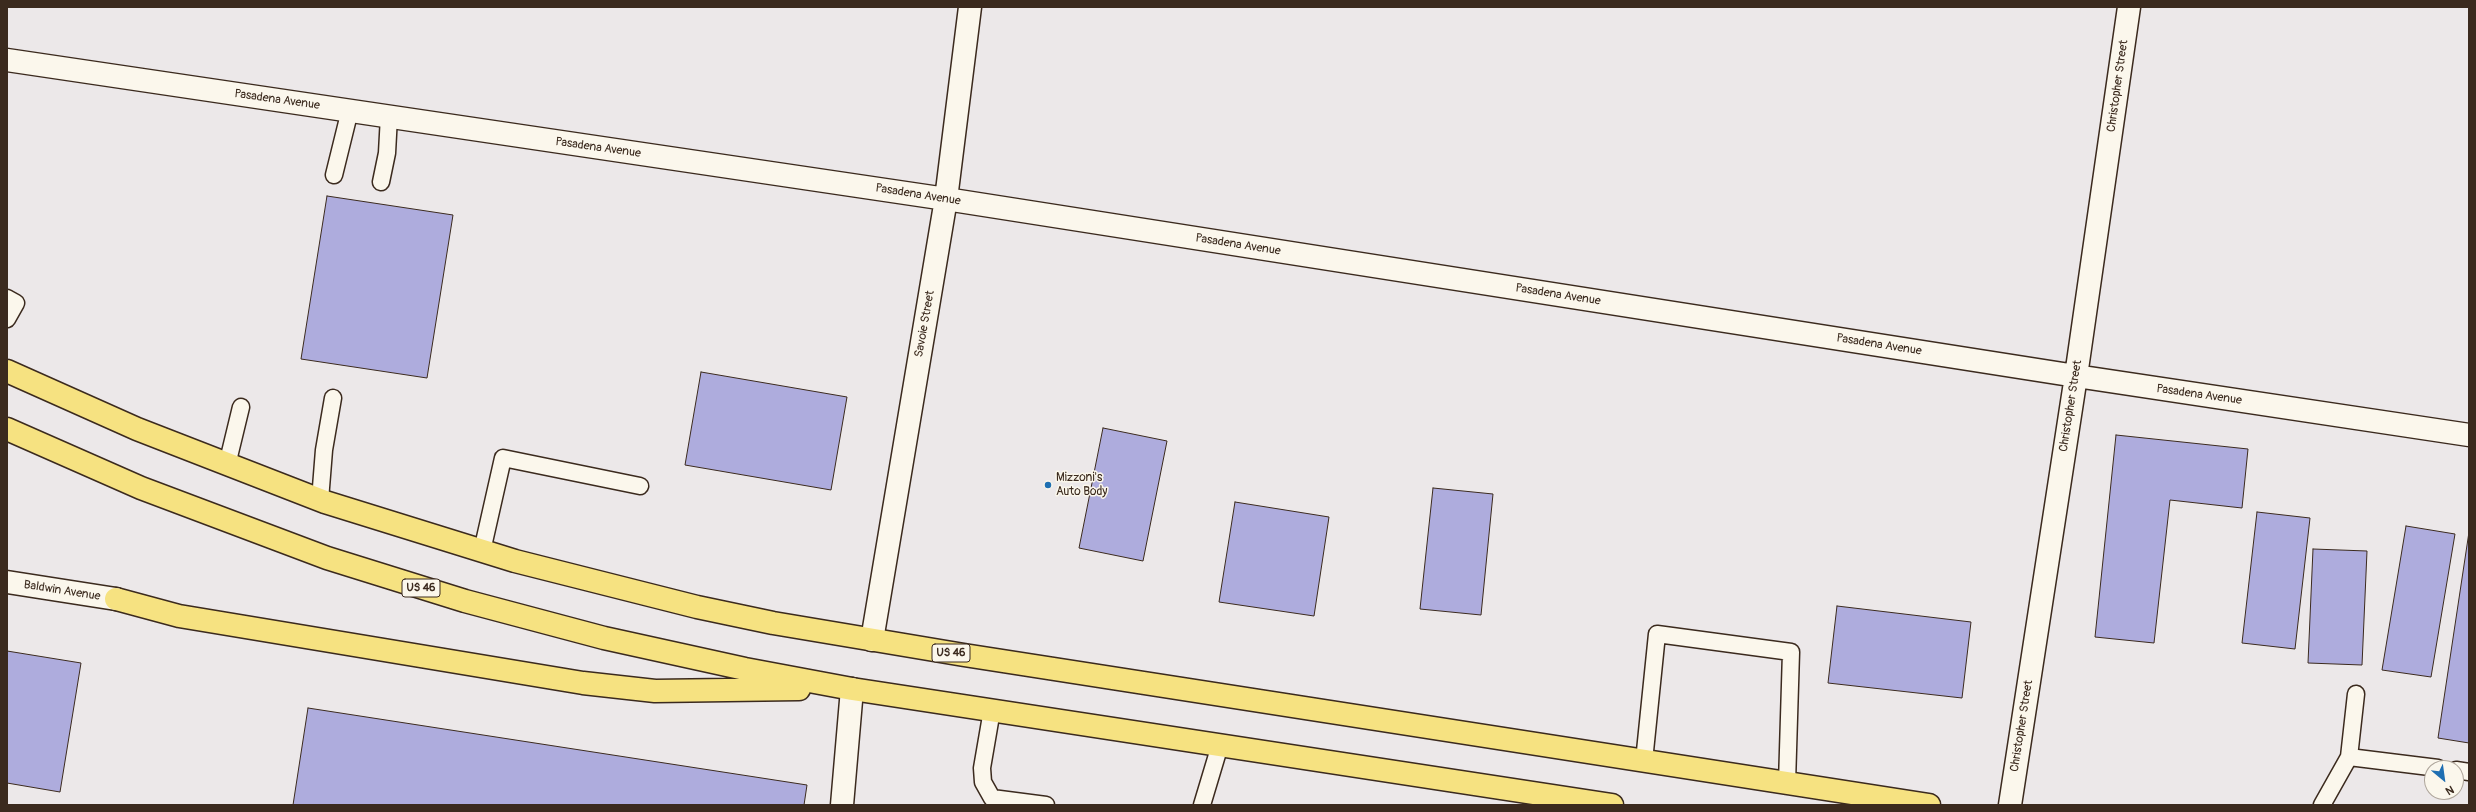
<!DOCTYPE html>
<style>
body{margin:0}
#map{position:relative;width:2476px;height:812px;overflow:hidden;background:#ece8e9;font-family:Pangolin,sans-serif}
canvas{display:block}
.frame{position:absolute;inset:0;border:8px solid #3b2a1e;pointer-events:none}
.north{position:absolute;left:2424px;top:760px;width:40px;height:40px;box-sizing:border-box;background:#fbf7ec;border:1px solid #aea59a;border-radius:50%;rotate:151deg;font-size:11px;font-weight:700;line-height:16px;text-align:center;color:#3b2a1e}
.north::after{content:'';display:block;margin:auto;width:14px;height:18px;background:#1f6fb2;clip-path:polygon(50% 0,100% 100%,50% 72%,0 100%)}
</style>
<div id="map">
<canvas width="2476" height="812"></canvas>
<div class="frame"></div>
<div class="north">N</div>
</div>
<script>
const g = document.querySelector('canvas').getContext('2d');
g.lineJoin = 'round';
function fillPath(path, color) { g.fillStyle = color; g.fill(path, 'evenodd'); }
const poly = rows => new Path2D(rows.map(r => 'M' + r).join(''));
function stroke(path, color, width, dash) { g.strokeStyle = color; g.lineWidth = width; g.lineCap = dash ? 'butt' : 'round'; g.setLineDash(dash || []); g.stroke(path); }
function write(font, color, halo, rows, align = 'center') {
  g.font = font + ' Pangolin,sans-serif'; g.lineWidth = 3; g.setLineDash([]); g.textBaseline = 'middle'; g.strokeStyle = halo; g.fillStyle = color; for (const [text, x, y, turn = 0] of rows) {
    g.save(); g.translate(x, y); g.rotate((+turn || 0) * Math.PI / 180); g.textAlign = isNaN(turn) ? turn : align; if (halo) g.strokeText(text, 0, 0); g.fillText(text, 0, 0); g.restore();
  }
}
const building = poly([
 [327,196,453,215,427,378,301,359,327,196],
 [701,372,847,397,831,490,685,465,701,372],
 [1103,428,1167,441,1143,561,1079,548,1103,428],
 [2116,435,2248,449,2242,508,2170,500,2154,643,2095,637,2116,435],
 [1433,488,1493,494,1481,615,1420,609,1433,488],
 [1235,502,1329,517,1314,616,1219,602,1235,502],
 [2257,512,2310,518,2295,649,2242,643,2257,512],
 [2406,526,2455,534,2431,677,2382,670,2406,526],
 [2469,532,2469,743,2438,738,2469,532],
 [2313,549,2367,551,2362,665,2308,663,2313,549],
 [1837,606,1971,622,1962,698,1828,683,1837,606],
 [7,651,81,663,60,792,7,783,7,651],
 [308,708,807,785,804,805,293,805,308,708]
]);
fillPath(building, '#aeacdd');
stroke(building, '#3b2a1e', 1);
const lane = poly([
 [334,175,350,110],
 [381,182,387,153,389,116],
 [7,298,16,303,7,319],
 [227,465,241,407],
 [320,500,324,450,333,398],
 [482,551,503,458,640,486],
 [992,710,982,768,983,782,992,798,1046,805],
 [2349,757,2438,768],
 [1644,761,1657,634,1791,652,1787,783],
 [2456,770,2469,772],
 [1202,805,1220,745],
 [2322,805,2349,757,2356,694]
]);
const street = poly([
 [7,60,946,199,2076,376,2469,435],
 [872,640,946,199,970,7],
 [842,805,852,689],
 [2010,805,2076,376,2129,7]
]);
const secondary = poly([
 [7,582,116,599]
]);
const highway = poly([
 [7,371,137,429,325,502,515,561,697,607,773,623,964,655,1929,805],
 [7,429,141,488,327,558,465,601,604,638,745,669,852,689,1612,805],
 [116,599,179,616,583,683,655,691,799,689]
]);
stroke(lane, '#3b2a1e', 19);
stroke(street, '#3b2a1e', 25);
stroke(secondary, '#3b2a1e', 25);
stroke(highway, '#3b2a1e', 25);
stroke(lane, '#fbf7ec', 16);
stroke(street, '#fbf7ec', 22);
stroke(secondary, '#fbf7ec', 22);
stroke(highway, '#f6e281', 22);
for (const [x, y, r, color] of [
 [1048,485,4,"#1f6fb2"]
]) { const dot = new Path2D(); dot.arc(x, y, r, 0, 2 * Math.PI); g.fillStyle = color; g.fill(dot); stroke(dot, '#fbf7ec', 1.5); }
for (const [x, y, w] of [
 [421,588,38],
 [951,653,38]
]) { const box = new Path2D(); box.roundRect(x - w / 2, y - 9, w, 18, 3); g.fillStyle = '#fbf7ec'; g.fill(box); stroke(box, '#3b2a1e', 1); }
write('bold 11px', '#3b2a1e', null, [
 ["US 46",421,588],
 ["US 46",951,653]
]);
write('12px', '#3b2a1e', '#fbf7ec', [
 ["Christopher Street",2118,86,-82],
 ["Pasadena Avenue",277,100,8],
 ["Pasadena Avenue",598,148,8],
 ["Pasadena Avenue",918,195,9],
 ["Pasadena Avenue",1238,245,9],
 ["Pasadena Avenue",1558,295,9],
 ["Savoie Street",925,324,-80],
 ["Pasadena Avenue",1879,345,9],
 ["Pasadena Avenue",2199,395,8],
 ["Christopher Street",2071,406,-81],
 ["Baldwin Avenue",62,591,9],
 ["Christopher Street",2022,726,-81]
]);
write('12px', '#3b2a1e', '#fbf7ec', [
 ["Mizzoni's",1056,478],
 ["Auto Body",1056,492]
], 'left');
</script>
